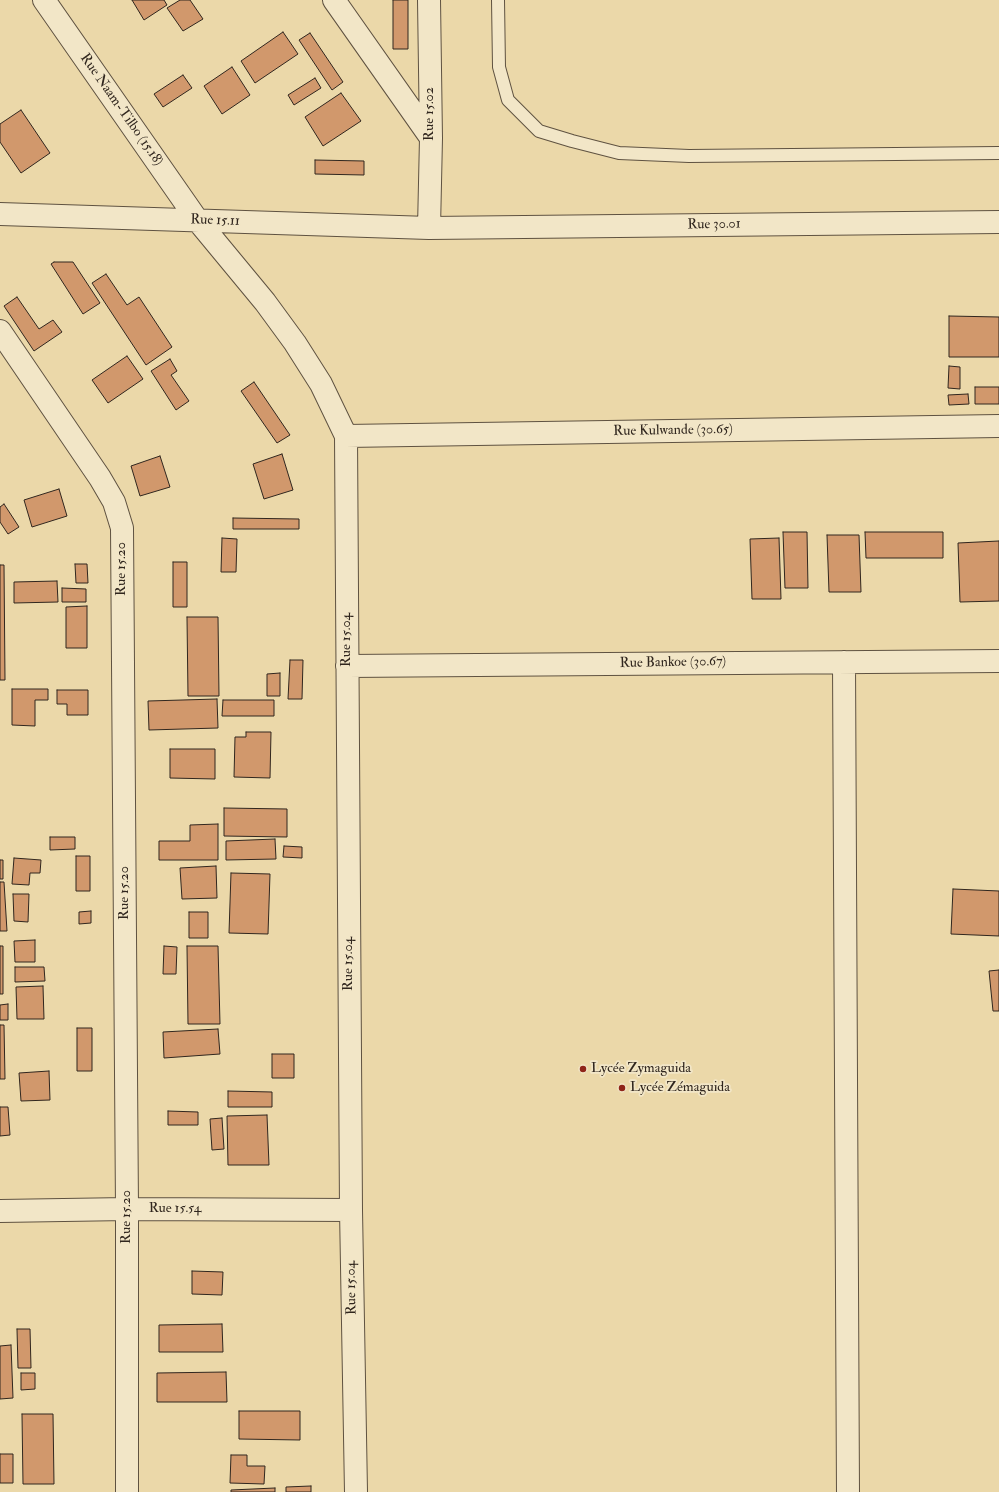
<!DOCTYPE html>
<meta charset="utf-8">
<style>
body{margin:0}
canvas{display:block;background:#ebd8a9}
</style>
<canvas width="999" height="1492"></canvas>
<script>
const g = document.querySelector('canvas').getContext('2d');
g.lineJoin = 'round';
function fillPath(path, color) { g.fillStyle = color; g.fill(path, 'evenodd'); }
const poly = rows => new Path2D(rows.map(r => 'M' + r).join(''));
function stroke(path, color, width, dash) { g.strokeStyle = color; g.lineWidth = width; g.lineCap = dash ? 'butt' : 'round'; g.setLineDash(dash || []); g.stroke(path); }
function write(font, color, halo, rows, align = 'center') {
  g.font = font + ' "IM FELL Double Pica",serif'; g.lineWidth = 3.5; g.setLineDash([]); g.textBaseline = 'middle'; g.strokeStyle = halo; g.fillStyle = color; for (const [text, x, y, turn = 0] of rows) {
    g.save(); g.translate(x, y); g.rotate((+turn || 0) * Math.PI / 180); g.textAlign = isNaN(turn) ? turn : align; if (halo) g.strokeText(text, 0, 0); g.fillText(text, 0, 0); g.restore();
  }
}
const building = poly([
 [132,0,164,0,167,5,144,20,132,0],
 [180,0,190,0,203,19,183,31,167,8,180,0],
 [393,0,408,0,408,49,393,49,393,0],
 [283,32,298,54,255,83,241,61,283,32],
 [310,33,343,82,332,90,299,40,310,33],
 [232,67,250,95,222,114,204,86,232,67],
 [183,75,192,88,163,107,154,94,183,75],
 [315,78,321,88,294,105,288,95,315,78],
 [341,93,361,121,323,146,305,117,341,93],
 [21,110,50,153,21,173,0,142,0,124,21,110],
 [315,160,364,161,364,175,315,174,315,160],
 [54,262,73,262,100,303,83,314,51,264,54,262],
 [106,274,127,305,139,297,172,347,146,365,92,283,106,274],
 [17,297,39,329,53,320,62,332,34,351,4,306,17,297],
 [949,316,999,317,999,357,949,357,949,316],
 [127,356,143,379,108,403,92,380,127,356],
 [170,359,177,371,171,375,189,401,176,410,151,371,170,359],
 [949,366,960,367,960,389,948,388,949,366],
 [254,382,290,435,277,443,241,391,254,382],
 [975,387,999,387,999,404,975,404,975,387],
 [968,394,969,404,949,405,948,395,968,394],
 [282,454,293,490,264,499,253,464,282,454],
 [160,456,170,487,140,496,131,466,160,456],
 [59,489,67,516,32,527,24,500,59,489],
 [4,504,19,527,8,534,0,522,0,507,4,504],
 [233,518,299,519,299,529,233,529,233,518],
 [783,532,807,532,808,588,785,588,783,532],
 [865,532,943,532,943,558,866,558,865,532],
 [827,535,859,535,861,592,829,592,827,535],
 [222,538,237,539,236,572,221,572,222,538],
 [779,538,781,599,752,599,750,539,779,538],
 [999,541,999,601,960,602,958,543,999,541],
 [173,562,187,562,187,607,173,607,173,562],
 [75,564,87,564,88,583,76,583,75,564],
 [0,565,4,565,5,680,0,680,0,565],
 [57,581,58,602,14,603,14,582,57,581],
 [62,588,86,589,86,602,62,602,62,588],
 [87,606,87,648,66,648,66,607,87,606],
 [187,617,218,617,219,696,188,696,187,617],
 [290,660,303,660,302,699,288,699,290,660],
 [280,673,280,696,267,696,267,674,280,673],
 [12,689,48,689,48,700,35,700,35,726,12,725,12,689],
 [57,690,88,690,88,715,67,715,67,704,57,704,57,690],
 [217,699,218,728,149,730,148,701,217,699],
 [223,700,274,700,274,716,222,716,223,700],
 [246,732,271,732,270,778,234,777,235,737,246,737,246,732],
 [170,749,215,749,215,779,170,778,170,749],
 [224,808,287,809,287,837,224,836,224,808],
 [218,824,218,860,159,860,159,841,190,841,190,825,218,824],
 [50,837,75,837,75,849,50,850,50,837],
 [275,839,276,859,226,860,226,841,275,839],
 [284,846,302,847,302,858,283,857,284,846],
 [76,856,90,856,90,891,76,891,76,856],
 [14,858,41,860,40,873,30,873,29,885,12,884,14,858],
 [0,860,3,860,3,879,0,879,0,860],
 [216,866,217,898,182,899,180,868,216,866],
 [231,873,270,874,268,934,229,933,231,873],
 [0,882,4,882,7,931,0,931,0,882],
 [953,889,999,891,999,936,951,934,953,889],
 [13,894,29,894,28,922,14,921,13,894],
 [91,911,91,923,79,924,79,912,91,911],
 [189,912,208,912,208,938,189,938,189,912],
 [35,940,35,962,15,962,14,941,35,940],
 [0,946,3,946,3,994,0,994,0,946],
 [164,946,177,947,176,974,163,974,164,946],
 [187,946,218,946,220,1024,188,1024,187,946],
 [15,967,44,967,45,981,15,982,15,967],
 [999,970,999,1011,993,1011,989,971,999,970],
 [43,986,44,1019,17,1019,16,987,43,986],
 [8,1004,8,1020,0,1020,0,1005,8,1004],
 [0,1025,4,1025,5,1079,0,1079,0,1025],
 [77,1028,92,1028,92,1071,77,1071,77,1028],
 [218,1029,220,1054,164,1058,163,1032,218,1029],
 [272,1054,294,1054,294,1078,272,1078,272,1054],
 [49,1071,50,1100,21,1101,19,1073,49,1071],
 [228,1091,272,1092,272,1107,228,1107,228,1091],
 [0,1107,8,1107,10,1135,0,1136,0,1107],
 [168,1111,198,1112,198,1125,168,1125,168,1111],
 [267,1115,269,1165,228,1165,227,1116,267,1115],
 [222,1118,224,1149,212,1150,210,1119,222,1118],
 [192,1271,223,1272,222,1295,192,1294,192,1271],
 [222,1324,223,1352,159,1352,159,1325,222,1324],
 [17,1329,30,1329,31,1368,18,1368,17,1329],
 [11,1345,13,1398,0,1399,0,1346,11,1345],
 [226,1372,227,1402,157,1402,157,1373,226,1372],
 [21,1373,35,1373,35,1389,21,1390,21,1373],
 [239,1411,300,1411,300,1440,239,1439,239,1411],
 [22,1414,53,1414,54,1484,23,1484,22,1414],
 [0,1454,13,1454,13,1483,0,1483,0,1454],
 [231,1455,247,1455,247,1466,265,1466,264,1484,230,1483,231,1455],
 [311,1486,311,1492,286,1492,286,1487,311,1486],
 [275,1488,275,1492,231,1492,231,1490,275,1488]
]);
fillPath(building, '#d1986c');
stroke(building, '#30261e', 1);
const lane = poly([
 [498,0,499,67,508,100,539,131,572,141,619,153,689,156,999,153]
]);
const street = poly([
 [44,0,198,221,265,302,295,343,321,384,346,436,351,1210,356,1492],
 [334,0,431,138],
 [0,214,429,228,999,222],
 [429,228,431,138,429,0],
 [0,331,100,478,114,502,122,528,127,1209,127,1492],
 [346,436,999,426],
 [844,662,848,1492],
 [347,666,999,661],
 [0,1211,127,1209,351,1210]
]);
stroke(lane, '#5f5241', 14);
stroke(street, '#5f5241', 24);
stroke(lane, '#f2e6c7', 12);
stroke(street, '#f2e6c7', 22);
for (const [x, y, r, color] of [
 [583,1069,4,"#8f2418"],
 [622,1088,4,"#8f2418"]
]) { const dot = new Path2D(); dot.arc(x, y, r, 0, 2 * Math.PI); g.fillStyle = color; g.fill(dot); stroke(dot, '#f2e6c7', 1.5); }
write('14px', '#30261e', '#f2e6c7', [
 ["Rue Naam-Tilbo (15.18)",121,110,55],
 ["Rue 15.02",430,114,-90],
 ["Rue 15.11",215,221,2],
 ["Rue 30.01",714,225,-1],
 ["Rue Kulwande (30.65)",673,431,-1],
 ["Rue 15.20",122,569,-90],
 ["Rue 15.04",347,640,-90],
 ["Rue Bankoe (30.67)",673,663,-1],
 ["Rue 15.20",125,893,-90],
 ["Rue 15.04",349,964,-90],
 ["Rue 15.54",175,1209],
 ["Rue 15.20",127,1217,-90],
 ["Rue 15.04",352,1288,-91]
]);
write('14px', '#30261e', '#f2e6c7', [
 ["Lycée Zymaguida",591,1069],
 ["Lycée Zémaguida",630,1088]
], 'left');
</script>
